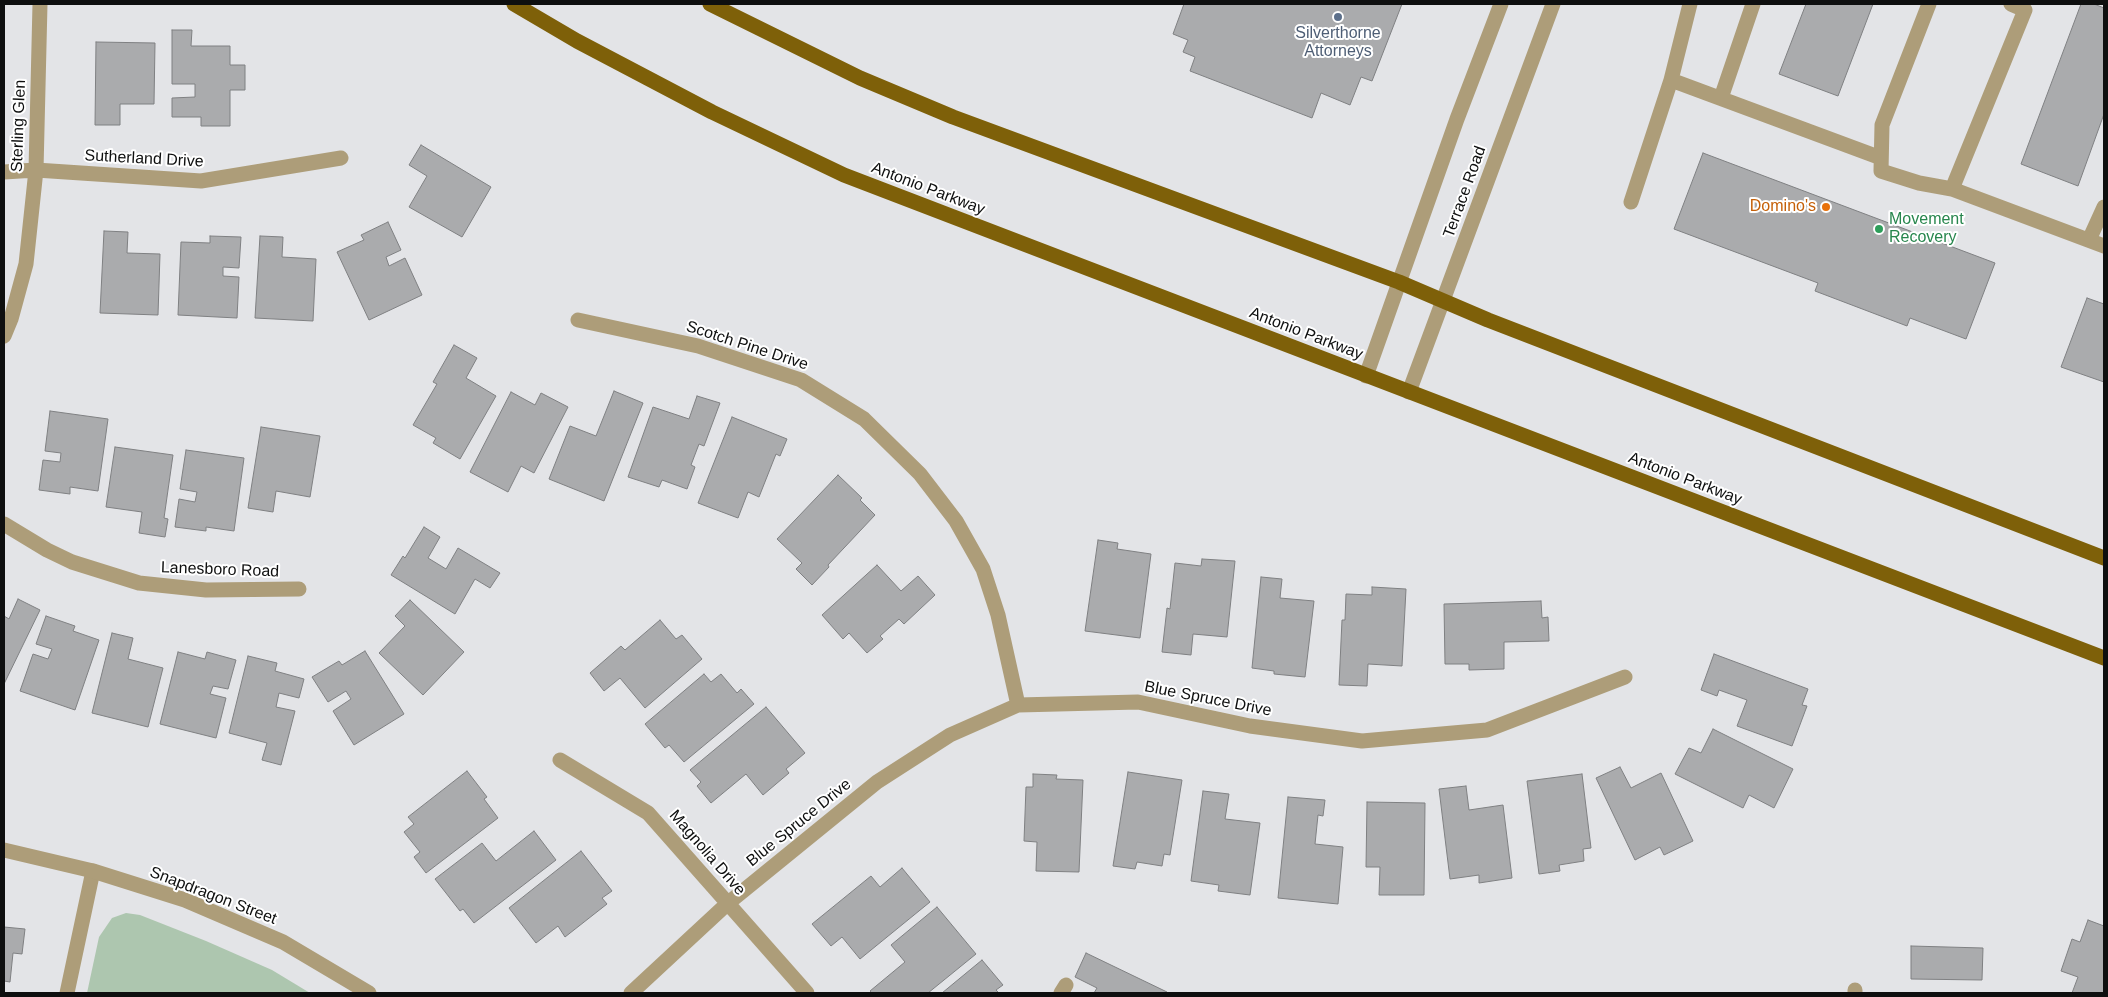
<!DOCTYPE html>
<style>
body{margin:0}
#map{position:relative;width:2108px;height:997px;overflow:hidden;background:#e3e4e7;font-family:Arial,sans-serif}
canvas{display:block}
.frame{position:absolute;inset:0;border:5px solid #0e0f0f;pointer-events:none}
</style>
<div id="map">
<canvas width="2108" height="997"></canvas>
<div class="frame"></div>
</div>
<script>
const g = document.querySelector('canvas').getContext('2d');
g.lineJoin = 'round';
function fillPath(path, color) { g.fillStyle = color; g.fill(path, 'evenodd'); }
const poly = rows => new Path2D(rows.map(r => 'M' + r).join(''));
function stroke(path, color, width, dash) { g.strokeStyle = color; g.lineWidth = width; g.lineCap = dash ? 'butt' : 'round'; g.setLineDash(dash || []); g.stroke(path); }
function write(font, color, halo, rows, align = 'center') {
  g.font = font + ' Arial,sans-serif'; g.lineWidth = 4; g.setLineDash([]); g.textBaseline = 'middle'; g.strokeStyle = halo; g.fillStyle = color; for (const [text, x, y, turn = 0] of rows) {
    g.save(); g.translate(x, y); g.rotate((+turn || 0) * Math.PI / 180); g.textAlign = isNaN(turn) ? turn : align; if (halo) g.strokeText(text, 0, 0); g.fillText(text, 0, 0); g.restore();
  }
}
fillPath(poly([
 [126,913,140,915,206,941,272,970,310,993,87,993,99,937,112,918]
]), '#adc6af');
const building = poly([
 [1184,4,1402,4,1372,81,1361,77,1350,105,1321,93,1312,118,1190,71,1195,57,1183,52,1188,40,1173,34,1184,4],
 [1806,4,1873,4,1838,96,1779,74,1806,4],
 [2081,4,2094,4,2104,8,2104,114,2078,186,2021,164,2081,4],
 [172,30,192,30,191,46,230,46,230,65,245,65,245,90,230,90,230,126,201,126,201,117,172,117,172,98,195,97,195,84,172,84,172,30],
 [96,42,155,43,154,104,120,104,120,125,95,125,96,42],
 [421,145,491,187,462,237,409,207,427,176,409,165,421,145],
 [1703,153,1995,263,1966,339,1910,318,1907,326,1815,291,1818,283,1674,229,1703,153],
 [388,222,401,250,386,257,389,266,405,258,422,295,369,320,337,252,364,240,361,235,388,222],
 [104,231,128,232,127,253,160,254,158,315,100,313,104,231],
 [210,236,241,237,239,268,223,267,223,276,239,277,237,318,178,315,181,242,210,243,210,236],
 [260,236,283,237,282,257,316,259,313,321,255,318,260,236],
 [2087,298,2104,304,2104,382,2061,367,2087,298],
 [454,345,477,358,466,378,496,396,460,459,433,443,436,438,413,425,437,384,433,382,454,345],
 [614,391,643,403,604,501,549,479,570,426,596,436,614,391],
 [511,392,535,405,541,393,568,407,534,473,521,466,508,492,470,472,511,392],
 [697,396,720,403,704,446,699,444,691,465,695,467,687,489,662,480,659,487,628,477,653,407,689,419,697,396],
 [50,411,108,419,98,491,70,487,70,494,39,490,43,460,60,462,61,453,45,451,50,411],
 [732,417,787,439,780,456,776,454,759,497,748,492,738,518,698,503,732,417],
 [261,427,320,436,310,497,276,491,273,512,248,508,261,427],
 [115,447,173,455,164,518,168,519,165,537,139,533,142,512,106,507,115,447],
 [186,450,244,458,234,531,206,527,206,531,175,527,179,499,195,502,197,492,180,489,186,450],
 [838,475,862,498,860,500,875,515,828,565,829,567,812,585,796,569,802,563,777,539,838,475],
 [424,527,440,537,428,558,446,569,458,548,500,573,490,588,475,579,455,614,391,575,403,556,405,558,424,527],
 [1098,540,1118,543,1117,549,1151,554,1140,638,1085,631,1098,540],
 [1202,559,1235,561,1227,637,1193,634,1191,655,1162,652,1167,608,1170,609,1175,563,1201,566,1202,559],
 [877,565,901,591,918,576,935,595,904,624,899,619,880,636,883,639,867,653,849,633,843,639,822,615,877,565],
 [1261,577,1282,579,1280,598,1314,601,1305,677,1274,674,1274,671,1252,668,1261,577],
 [1372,587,1406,589,1402,666,1368,664,1367,686,1339,685,1342,620,1345,620,1346,594,1372,595,1372,587],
 [18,599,40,610,4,684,4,616,9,619,18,599],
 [410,600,464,652,423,695,379,653,405,626,395,616,410,600],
 [1541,601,1542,618,1548,617,1549,641,1504,642,1504,669,1469,670,1469,664,1445,664,1444,604,1541,601],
 [46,616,75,626,73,631,99,640,75,710,20,691,33,654,48,659,52,649,36,644,46,616],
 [660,620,676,639,682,635,702,659,645,708,620,678,604,691,590,673,621,646,625,650,660,620],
 [112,633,133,638,128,659,163,668,148,727,92,713,112,633],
 [365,651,404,714,354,745,333,711,351,699,346,691,328,702,312,677,339,661,342,665,365,651],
 [178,652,205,659,207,652,236,660,228,689,213,686,210,694,226,698,216,738,160,724,178,652],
 [1714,654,1808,689,1802,705,1807,706,1792,746,1737,726,1747,700,1719,690,1717,696,1701,690,1714,654],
 [248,656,277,663,275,671,304,679,299,698,279,693,276,707,295,711,281,765,262,760,267,743,229,733,248,656],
 [704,674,711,682,721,674,737,693,741,689,754,704,684,762,669,745,665,748,645,724,704,674],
 [766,707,805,753,786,769,789,773,763,795,746,774,711,803,697,786,701,782,690,770,766,707],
 [1713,729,1793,769,1774,808,1749,795,1743,808,1675,774,1689,748,1701,753,1713,729],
 [1620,767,1631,788,1661,773,1693,841,1664,855,1660,847,1635,860,1596,778,1620,767],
 [467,771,487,797,484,799,498,818,426,873,414,857,420,852,404,832,414,824,408,817,467,771],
 [1128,772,1182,780,1170,855,1164,854,1162,866,1137,862,1135,869,1113,866,1128,772],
 [1033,774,1057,775,1056,779,1083,780,1079,872,1036,871,1037,842,1024,841,1026,787,1033,787,1033,774],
 [1582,774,1591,848,1583,849,1584,861,1559,865,1560,871,1539,874,1527,781,1582,774],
 [1466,786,1469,810,1503,805,1512,878,1479,883,1479,875,1450,879,1439,789,1466,786],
 [1203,791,1229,794,1225,819,1260,823,1250,895,1218,891,1219,885,1191,881,1203,791],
 [1288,797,1325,800,1323,816,1318,815,1315,844,1343,847,1338,904,1278,898,1288,797],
 [1367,802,1425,803,1424,895,1379,895,1380,867,1366,867,1367,802],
 [534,831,556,860,474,923,463,909,460,911,435,879,482,843,496,861,534,831],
 [581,851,612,891,602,898,607,904,565,937,558,926,536,943,509,908,581,851],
 [902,868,930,902,860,959,842,937,831,946,812,924,871,876,880,887,902,868],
 [937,907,976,954,928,993,872,993,870,991,905,962,891,945,937,907],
 [2088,920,2104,926,2104,993,2072,993,2078,977,2061,971,2072,939,2080,942,2088,920],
 [4,927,25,929,22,954,13,953,10,982,4,981,4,927],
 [1911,946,1983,948,1982,980,1911,979,1911,946],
 [1086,953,1167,992,1167,993,1094,993,1097,988,1075,977,1086,953],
 [982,960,1003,985,996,990,999,993,942,993,982,960]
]);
fillPath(building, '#aaabad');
stroke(building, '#7f8082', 1);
stroke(poly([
 [1929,4,1882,125,1881,171,1919,183,1952,189,2025,10,2011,4],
 [1671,80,1690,4],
 [1721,98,1753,4],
 [1952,189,2104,246],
 [1631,202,1671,80,1881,158],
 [2089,240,2104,207],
 [1061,993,1066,985]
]), '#ad9d79', 15);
stroke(poly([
 [4,172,36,170,201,181,341,158],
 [578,320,698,346,801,380,864,419,920,474,956,521,983,569,998,615,1018,705],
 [4,336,11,319,26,264,36,170,40,4],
 [4,524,47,550,72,562,139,583,206,590,299,589],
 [560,760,648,813,807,993],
 [67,993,93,871],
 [631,993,727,904,877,782,950,735,1018,705,1138,702,1250,726,1362,741,1487,730,1625,677],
 [1855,993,1855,990]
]), '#ad9d79', 15);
stroke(poly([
 [1366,376,1457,119,1501,4],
 [1409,392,1553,4],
 [4,850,93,871,185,900,283,942,369,993]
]), '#ad9d79', 15);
stroke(poly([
 [514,4,577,41,712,112,844,175,2104,658],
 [710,4,860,78,953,117,1399,282,1488,320,2104,558]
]), '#7e6009', 15);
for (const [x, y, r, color] of [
 [1338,17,5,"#5c6f8a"],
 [1826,207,5,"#e8710a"],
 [1879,229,5,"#2e9e5b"]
]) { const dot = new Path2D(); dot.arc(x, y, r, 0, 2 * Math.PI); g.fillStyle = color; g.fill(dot); stroke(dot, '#fff', 2); }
write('16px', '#4e5e75', '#fff', [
 ["Silverthorne",1338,34],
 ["Attorneys",1338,52]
]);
write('16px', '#0e0f0f', '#fff', [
 ["Sterling Glen",19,126,-88],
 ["Sutherland Drive",144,159,3],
 ["Antonio Parkway",928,189,21],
 ["Terrace Road",1465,192,-70],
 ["Antonio Parkway",1306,334,21],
 ["Scotch Pine Drive",747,346,18],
 ["Antonio Parkway",1685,479,21],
 ["Lanesboro Road",220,570,2],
 ["Blue Spruce Drive",1208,699,11],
 ["Blue Spruce Drive",799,823,-39],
 ["Magnolia Drive",707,853,49],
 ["Snapdragon Street",213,896,21]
]);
write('16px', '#c56008', '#fff', [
 ["Domino's",1816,207]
], 'right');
write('16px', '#27864d', '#fff', [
 ["Movement",1889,220],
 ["Recovery",1889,238]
], 'left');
</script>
